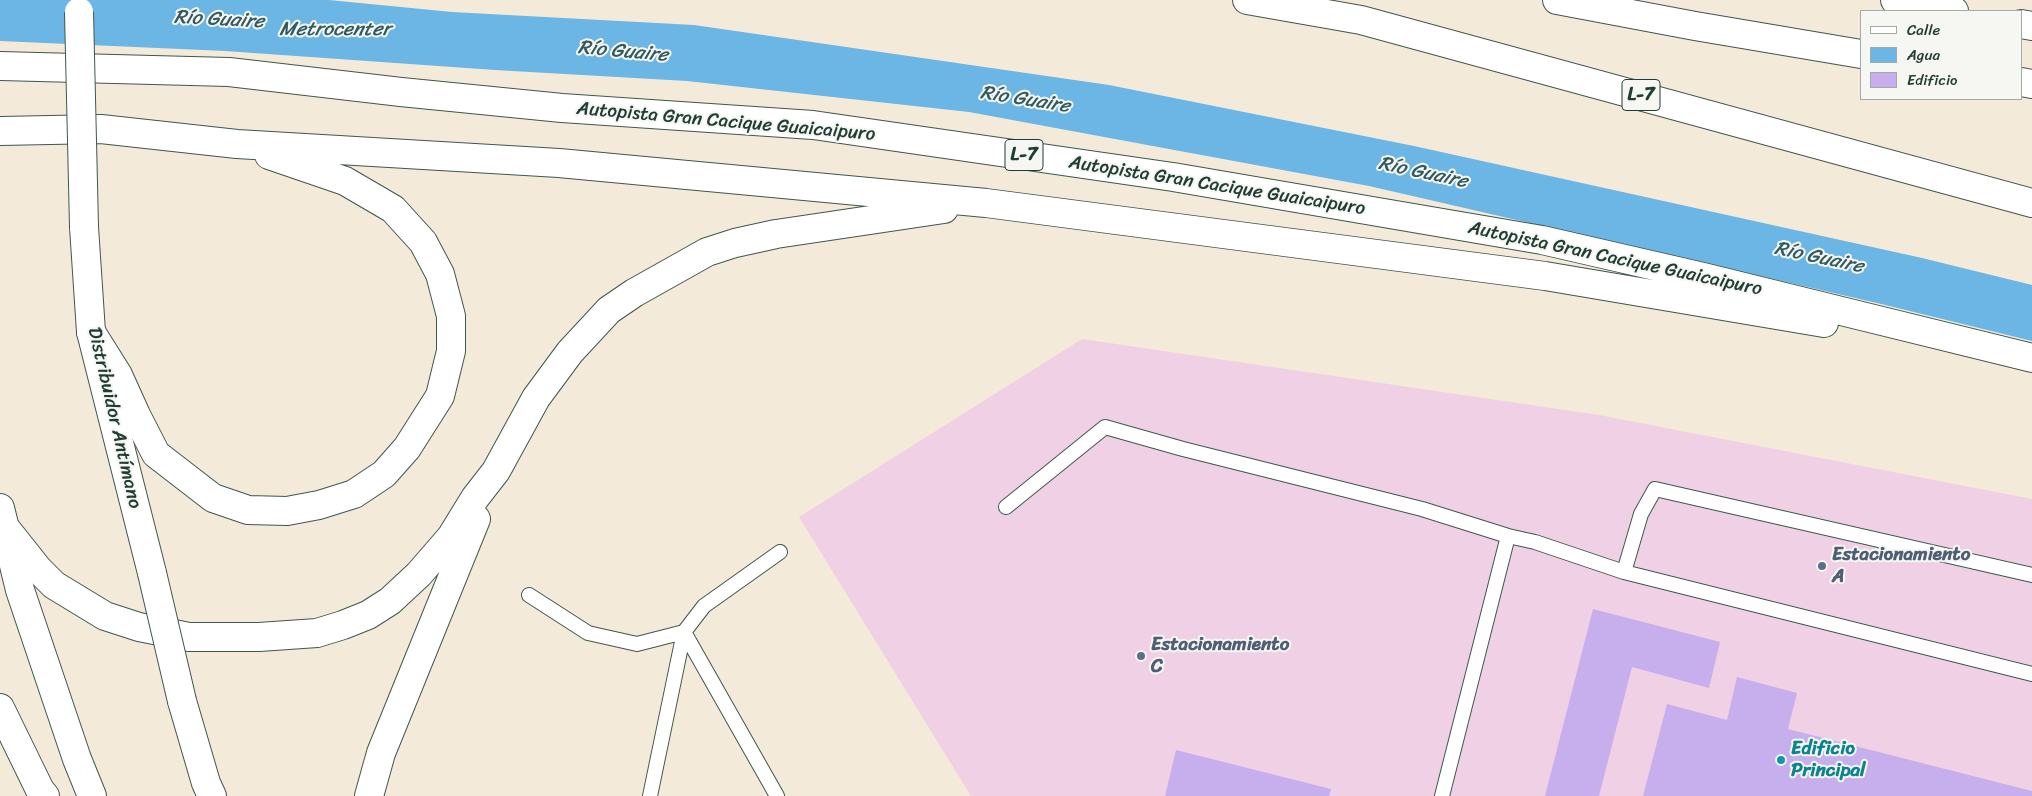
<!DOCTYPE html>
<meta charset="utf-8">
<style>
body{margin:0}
#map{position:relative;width:2032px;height:796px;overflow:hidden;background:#f4ead9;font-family:Sriracha,sans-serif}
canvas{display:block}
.legend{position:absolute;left:1860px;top:10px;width:162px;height:90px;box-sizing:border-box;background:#f6f6f2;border:1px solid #a0aca6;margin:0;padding:6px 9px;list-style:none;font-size:15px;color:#1f3d34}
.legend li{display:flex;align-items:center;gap:10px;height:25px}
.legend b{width:25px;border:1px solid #a0aca6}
</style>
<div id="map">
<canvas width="2032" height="796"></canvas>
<ul class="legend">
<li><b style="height:6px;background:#fff"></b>Calle</li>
<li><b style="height:14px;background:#6bb6e4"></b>Agua</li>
<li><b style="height:14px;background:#c7afed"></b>Edificio</li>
</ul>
</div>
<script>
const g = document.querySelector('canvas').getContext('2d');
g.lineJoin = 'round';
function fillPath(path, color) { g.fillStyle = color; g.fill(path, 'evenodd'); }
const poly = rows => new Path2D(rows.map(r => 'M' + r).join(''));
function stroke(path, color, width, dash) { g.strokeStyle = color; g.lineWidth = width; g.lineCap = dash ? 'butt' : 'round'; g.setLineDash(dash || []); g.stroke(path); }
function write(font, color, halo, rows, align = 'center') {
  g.font = font + ' Sriracha,sans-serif'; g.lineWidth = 4; g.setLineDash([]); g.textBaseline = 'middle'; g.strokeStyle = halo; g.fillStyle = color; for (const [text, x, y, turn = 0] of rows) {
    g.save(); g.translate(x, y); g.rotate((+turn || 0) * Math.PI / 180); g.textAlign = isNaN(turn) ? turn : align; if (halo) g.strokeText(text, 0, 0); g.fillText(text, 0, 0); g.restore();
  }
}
fillPath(poly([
 [1082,339,1599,415,2032,499,2032,796,971,796,799,517]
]), '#f0d0e4');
fillPath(poly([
 [0,0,329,0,452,12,694,25,1109,85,1414,146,1922,258,2032,285,2032,341,1877,303,1369,186,969,112,687,81,495,70,225,51,0,41]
]), '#6bb6e4');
fillPath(poly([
 [1593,609,1720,642,1709,688,1632,667,1599,796,1545,796],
 [1737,677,1797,693,1788,729,2032,791,2032,796,1643,796,1667,704,1727,720],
 [1176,750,1331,789,1329,796,1165,796]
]), '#c7afed');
const service = poly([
 [1006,507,1105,427,1183,449,1422,509,1508,536,1442,796],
 [1508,536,1535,542,1624,572,2032,674],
 [1624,572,1641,514,1655,489,2032,575],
 [529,595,588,633,637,644,684,632],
 [684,632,777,796],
 [650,796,684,632,704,606,780,552]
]);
const secondary = poly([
 [1557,0,1695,26,1861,54],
 [1895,0,1954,11],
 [2021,24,2032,26],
 [2021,82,2032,84],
 [84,227,91,332,152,573],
 [0,508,20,590,77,759,92,796],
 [182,701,206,783,212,796]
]);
const motorway = poly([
 [1247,0,1361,20,2032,203],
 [0,66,229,72,401,92,562,108,813,125,1173,177,1542,240,1703,277,2032,358],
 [0,131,101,129,237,144,559,163,986,203,1545,276,1824,323],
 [91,332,118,375,136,415,156,454,213,498,248,510,287,511,319,505,354,494,384,474,407,448,440,396,451,351,451,316,440,274,423,242,393,209,345,181,269,155],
 [7,530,38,569,54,585,105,616,139,627,189,637,259,637,317,633,343,625,368,615,390,601,419,574,451,537,475,498,496,471,536,398,570,352,609,310,634,293,707,252,735,243,776,234,944,209],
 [0,708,40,790,45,796],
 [369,796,381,753,476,519]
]);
stroke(service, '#3f574d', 16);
stroke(secondary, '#3f574d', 30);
stroke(motorway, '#3f574d', 30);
stroke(service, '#fff', 14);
stroke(secondary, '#fff', 28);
stroke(motorway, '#fff', 28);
const secondaryBridge = poly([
 [79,12,84,227],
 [152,573,182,701]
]);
stroke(secondaryBridge, '#3f574d', 30, []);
stroke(secondaryBridge, '#fff', 28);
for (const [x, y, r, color] of [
 [1822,566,5,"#5c6f8a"],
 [1141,656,5,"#5c6f8a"],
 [1781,760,5,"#0f9aa8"]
]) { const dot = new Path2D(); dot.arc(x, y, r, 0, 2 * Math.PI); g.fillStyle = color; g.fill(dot); stroke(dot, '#f6f6f2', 2); }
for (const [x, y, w] of [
 [1641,95,38],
 [1024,155,38]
]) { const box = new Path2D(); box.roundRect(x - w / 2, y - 15.5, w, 31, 4); g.fillStyle = '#f6f6f2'; g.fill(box); stroke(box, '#1f3d34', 1); }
write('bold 18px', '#1f3d34', null, [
 ["L-7",1641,95],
 ["L-7",1024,155]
]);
write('19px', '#1f3d34', '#f6f6f2', [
 ["Autopista Gran Cacique Guaicaipuro",726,122,5],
 ["Autopista Gran Cacique Guaicaipuro",1217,186,9],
 ["Autopista Gran Cacique Guaicaipuro",1615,259,12],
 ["Distribuidor Antímano",114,418,77]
]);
write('bold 19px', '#4e5e75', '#f6f6f2', [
 ["Estacionamiento",1832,555],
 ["A",1832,577],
 ["Estacionamiento",1151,645],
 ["C",1151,667]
], 'left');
write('bold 19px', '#0d838f', '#f6f6f2', [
 ["Edificio",1791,749],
 ["Principal",1791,771]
], 'left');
write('italic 20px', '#325b60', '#f6f6f2', [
 ["Río Guaire",219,20,3],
 ["Metrocenter",335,30],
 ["Río Guaire",623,52,5],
 ["Río Guaire",1025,100,9],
 ["Río Guaire",1423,173,12],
 ["Río Guaire",1819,258,12]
]);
</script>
